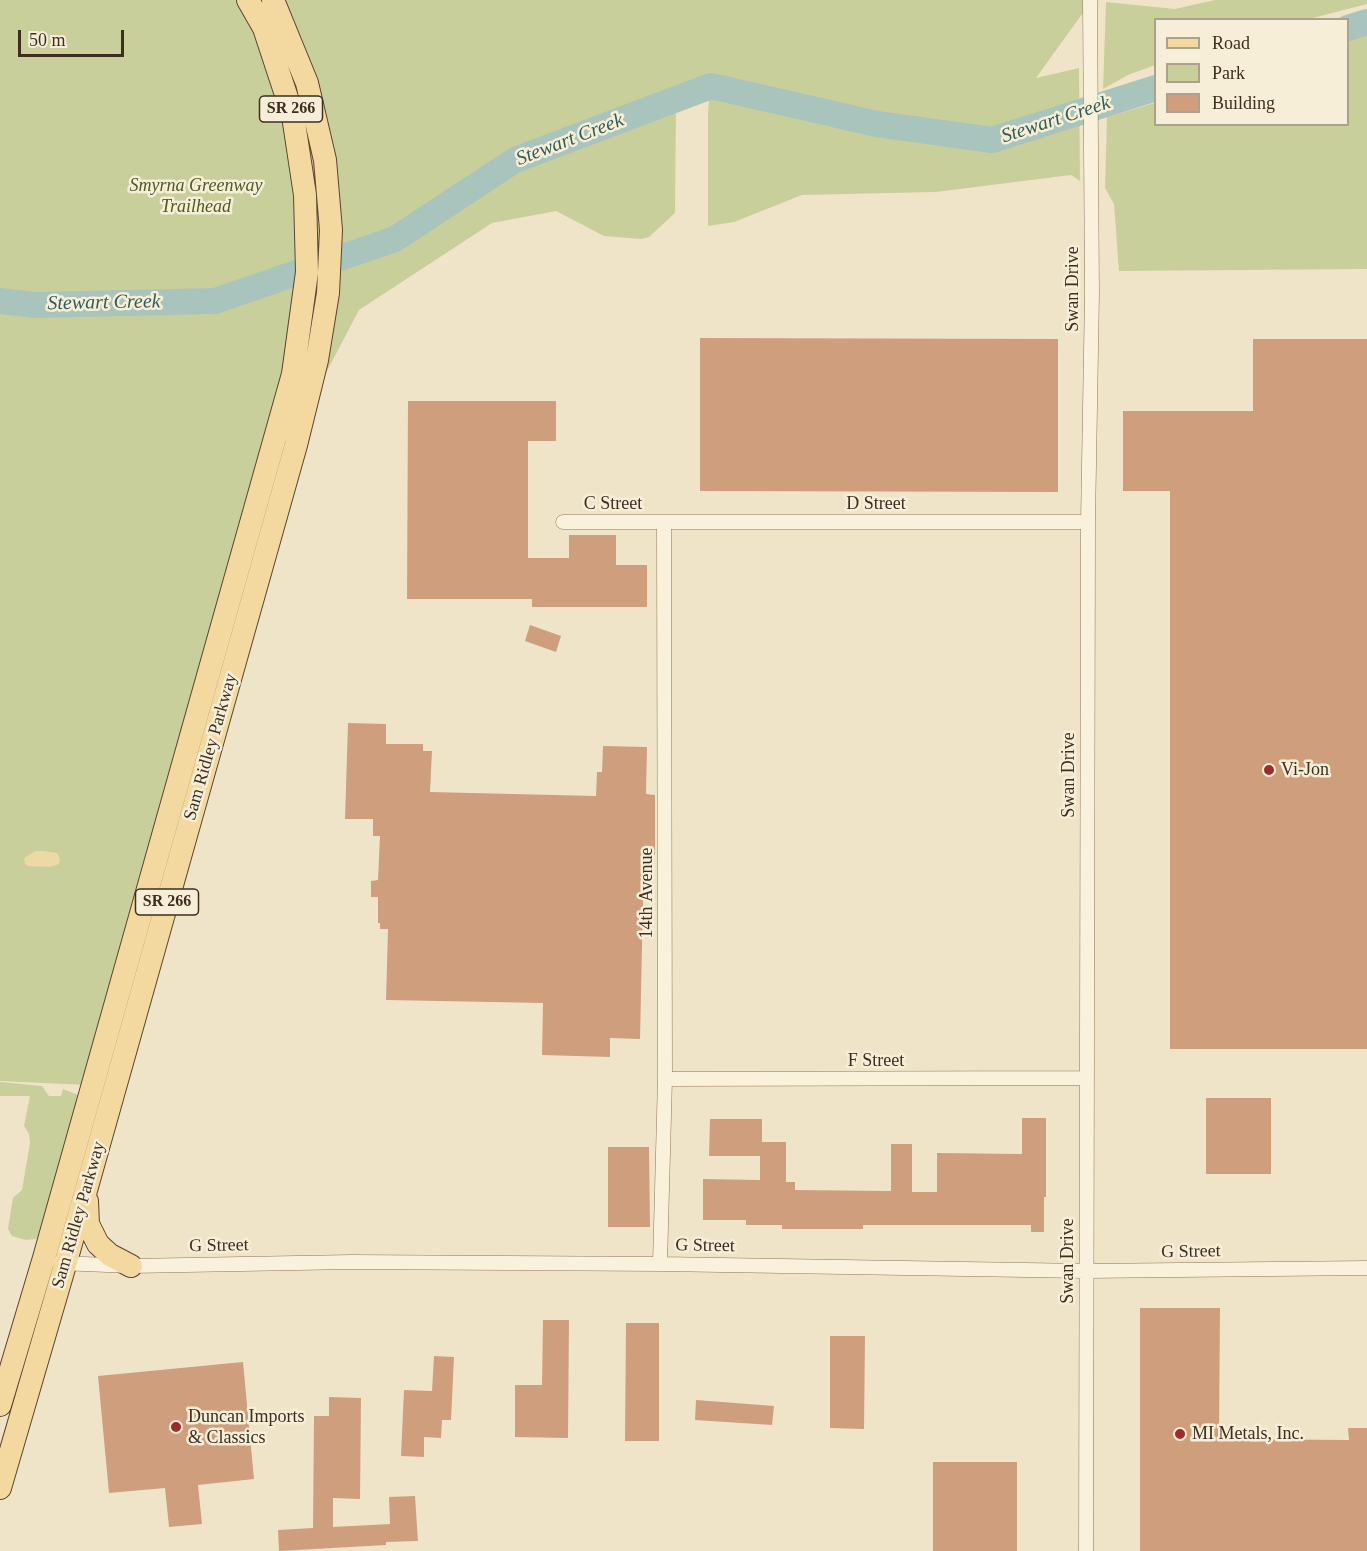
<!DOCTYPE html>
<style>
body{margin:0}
#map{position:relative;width:1367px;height:1551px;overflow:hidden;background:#f0e4c8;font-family:Georgia,serif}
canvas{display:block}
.legend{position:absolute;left:1154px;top:18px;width:195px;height:108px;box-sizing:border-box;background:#f7eed8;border:2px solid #ada18e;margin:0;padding:8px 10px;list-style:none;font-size:18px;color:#3d2e20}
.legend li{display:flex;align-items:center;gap:12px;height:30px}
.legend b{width:30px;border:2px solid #ada18e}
.scale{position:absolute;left:18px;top:30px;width:106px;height:27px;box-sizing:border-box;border:3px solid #3d2e20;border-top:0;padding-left:8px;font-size:18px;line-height:21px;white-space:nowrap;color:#3d2e20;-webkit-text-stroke:4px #f7eed8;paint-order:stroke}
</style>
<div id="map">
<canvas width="1367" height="1551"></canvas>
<ul class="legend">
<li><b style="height:8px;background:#f3d9a0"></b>Road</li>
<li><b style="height:16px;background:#c9cf9b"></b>Park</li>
<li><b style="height:16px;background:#cf9f7d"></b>Building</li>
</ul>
<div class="scale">50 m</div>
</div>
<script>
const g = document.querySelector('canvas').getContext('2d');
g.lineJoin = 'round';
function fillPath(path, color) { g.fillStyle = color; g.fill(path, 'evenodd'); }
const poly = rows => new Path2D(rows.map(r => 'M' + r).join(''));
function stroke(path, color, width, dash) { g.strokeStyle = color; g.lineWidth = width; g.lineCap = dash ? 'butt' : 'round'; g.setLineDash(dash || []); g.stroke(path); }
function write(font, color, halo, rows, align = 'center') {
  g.font = font + ' Georgia,serif'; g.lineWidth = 5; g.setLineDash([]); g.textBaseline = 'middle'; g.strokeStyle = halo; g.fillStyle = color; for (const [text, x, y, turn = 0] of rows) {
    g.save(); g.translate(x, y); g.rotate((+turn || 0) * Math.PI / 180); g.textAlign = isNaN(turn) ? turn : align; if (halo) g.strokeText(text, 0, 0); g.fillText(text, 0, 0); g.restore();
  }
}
fillPath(poly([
 [0,0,1089,0,1090,3,1036,78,1079,68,1080,181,1071,175,936,192,802,195,734,222,708,226,708,114,710,86,676,103,675,213,649,237,641,239,604,236,556,211,492,223,359,310,283,455,87,1085,0,1081],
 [1215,0,1367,0,1367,4,1309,19,1156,20,1155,65,1128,75,1103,89,1106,2,1175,9],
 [1367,32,1367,269,1119,271,1114,204,1105,188,1107,117,1155,103,1156,124,1348,124,1348,39],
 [0,1082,42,1086,49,1096,61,1096,63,1089,81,1096,39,1237,36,1239,26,1240,12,1236,8,1229,13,1198,22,1190,30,1143,29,1134,24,1126,30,1096,0,1096]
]), '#c9cf9b');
fillPath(poly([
 [35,851,44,851,57,853,60,858,59,864,50,867,28,866,25,864,24,858]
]), '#ecd9a5');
stroke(poly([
 [1348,28,1367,22],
 [0,301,36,305,215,301,395,239,515,160,711,86,877,124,992,140,1156,88]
]), '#a9c4bc', 26);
fillPath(poly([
 [700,338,1058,339,1058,492,700,491],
 [1253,339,1367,339,1367,1049,1170,1049,1170,491,1123,491,1123,411,1253,411],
 [408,401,556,401,556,441,528,441,528,558,569,558,569,535,616,535,616,565,647,565,647,607,532,607,532,599,407,599],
 [530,625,561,636,556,652,525,641],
 [348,723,386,724,386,744,423,744,423,751,432,751,430,792,596,796,597,772,602,772,603,746,647,747,646,794,655,795,655,855,644,854,640,1039,610,1038,610,1057,542,1055,543,1003,386,1000,388,929,380,929,380,923,378,923,378,897,371,897,371,881,378,880,380,836,373,836,373,819,345,819],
 [1206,1098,1271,1098,1271,1174,1206,1174],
 [1022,1118,1046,1118,1046,1197,1044,1197,1044,1232,1031,1232,1031,1225,863,1225,863,1229,782,1229,782,1225,746,1225,746,1220,703,1220,703,1179,760,1180,760,1156,709,1156,710,1119,762,1119,762,1142,786,1142,786,1182,795,1182,795,1190,891,1191,891,1144,912,1144,912,1192,937,1192,937,1153,1022,1154],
 [608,1147,649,1147,650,1227,608,1227],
 [1140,1308,1220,1308,1219,1439,1349,1440,1348,1428,1367,1428,1367,1551,1140,1551],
 [543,1320,569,1320,568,1438,515,1437,515,1385,542,1385],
 [626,1323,659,1323,659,1441,625,1441],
 [830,1336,865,1336,864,1429,830,1428],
 [434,1356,454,1357,451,1420,442,1420,441,1438,424,1437,424,1457,401,1456,404,1390,432,1391],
 [243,1362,254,1479,198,1485,202,1524,169,1527,165,1488,109,1493,98,1376],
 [329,1397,361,1398,360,1499,333,1498,333,1527,390,1524,389,1497,415,1496,418,1541,386,1542,386,1545,279,1551,278,1530,313,1528,314,1416,329,1416],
 [696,1400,774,1406,772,1425,695,1420],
 [933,1462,1017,1462,1017,1551,933,1551]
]), '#cf9f7d');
const street = poly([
 [563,522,1088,522],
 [665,1079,1086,1078],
 [60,1263,131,1266,352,1262,660,1264,1086,1271,1367,1268],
 [660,1264,665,1079,664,522],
 [1086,1551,1088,522,1092,293,1090,0]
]);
const primary = poly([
 [87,1201,88,1224,98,1244,110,1255,131,1266],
 [0,1405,44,1258,293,374,307,272,305,195,293,116,264,28,248,0],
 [0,1488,65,1265,296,445,317,360,328,293,331,230,325,160,307,83,273,0]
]);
stroke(street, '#8d765c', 15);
stroke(primary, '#5b4430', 24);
stroke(street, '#faf1dc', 14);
stroke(primary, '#f3d9a0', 22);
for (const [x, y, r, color] of [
 [1269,770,6,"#9e2a2b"],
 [176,1427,6,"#9e2a2b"],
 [1180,1434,6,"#9e2a2b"]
]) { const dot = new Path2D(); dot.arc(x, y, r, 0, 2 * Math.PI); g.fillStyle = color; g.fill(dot); stroke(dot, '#f7eed8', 2); }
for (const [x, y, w] of [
 [291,109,63],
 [167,902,63]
]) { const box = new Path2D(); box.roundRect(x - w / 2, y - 13, w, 26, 4.5); g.fillStyle = '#f7eed8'; g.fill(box); stroke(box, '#3d2e20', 1.5); }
write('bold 16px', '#3d2e20', null, [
 ["SR 266",291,109],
 ["SR 266",167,902]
]);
write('italic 18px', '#4d5a26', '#f7eed8', [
 ["Smyrna Greenway",196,186],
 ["Trailhead",196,207]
]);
write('18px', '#3d2e20', '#f7eed8', [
 ["Swan Drive",1073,289,-90],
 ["C Street",613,504],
 ["D Street",876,504],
 ["Sam Ridley Parkway",211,747,-74],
 ["Swan Drive",1069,775,-90],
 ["14th Avenue",647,893,-90],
 ["F Street",876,1061],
 ["Sam Ridley Parkway",79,1215,-74],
 ["G Street",219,1246,-1],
 ["G Street",705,1246,1],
 ["G Street",1191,1252,-1],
 ["Swan Drive",1068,1261,-90]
]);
write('18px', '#3d2e20', '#f7eed8', [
 ["Vi-Jon",1281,770],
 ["Duncan Imports",188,1417],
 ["& Classics",188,1438],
 ["MI Metals, Inc.",1192,1434]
], 'left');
write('italic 20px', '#2f5d5a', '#f7eed8', [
 ["Stewart Creek",1056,120,-18],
 ["Stewart Creek",570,140,-21],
 ["Stewart Creek",104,303,-1]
]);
</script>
